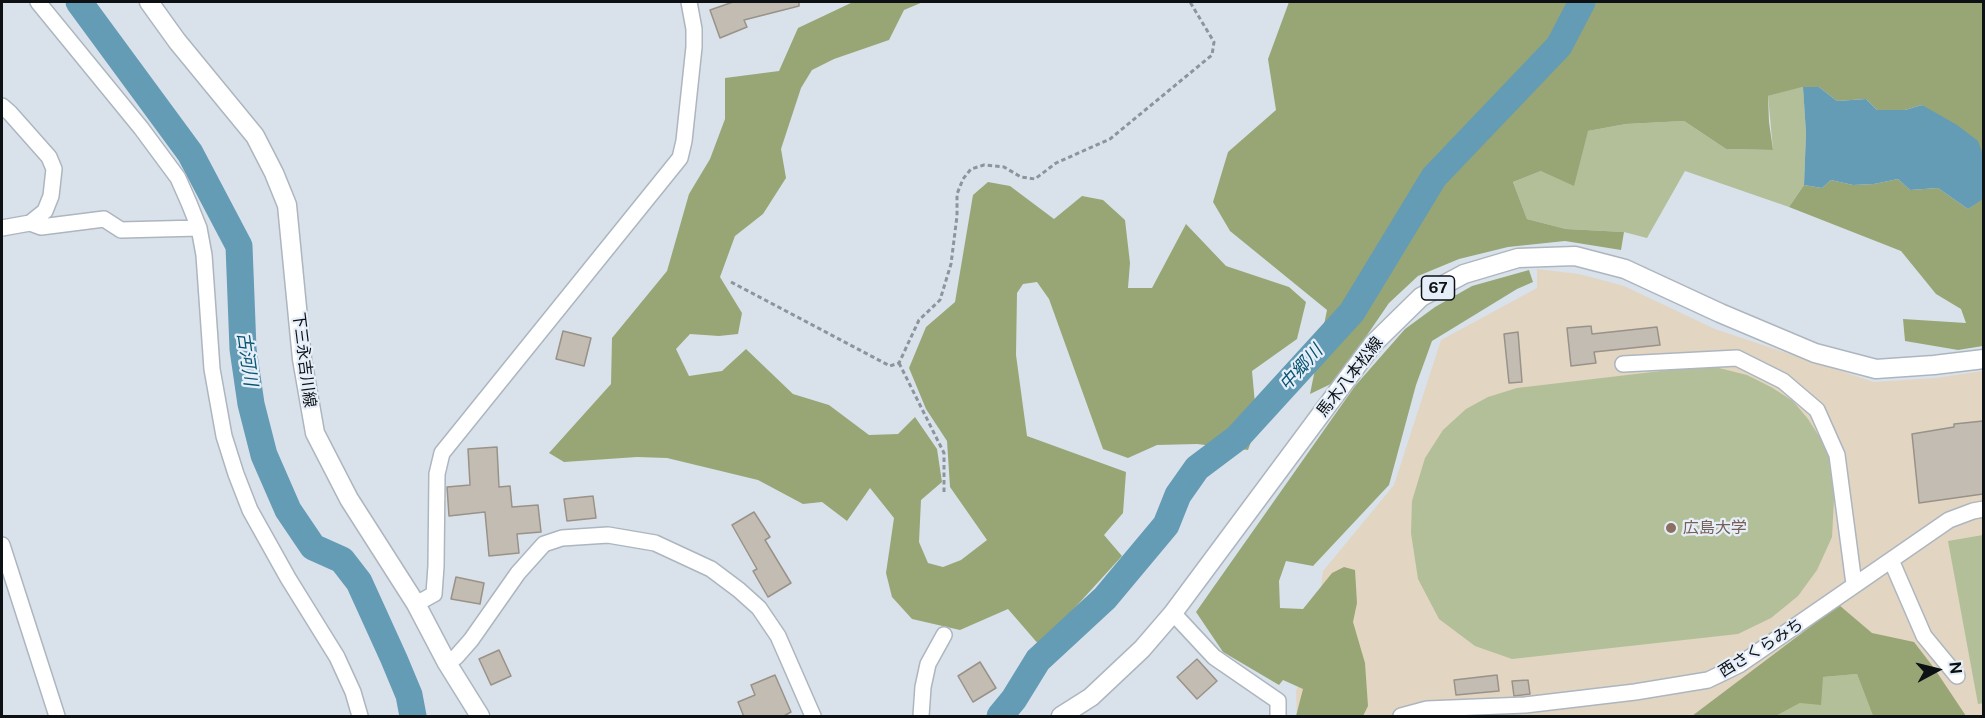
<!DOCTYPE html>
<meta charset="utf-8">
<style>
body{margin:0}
#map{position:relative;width:1985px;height:718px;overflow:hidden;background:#d9e2eb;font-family:"Public Sans",sans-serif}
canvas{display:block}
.frame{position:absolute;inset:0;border:3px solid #0d1114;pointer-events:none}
.north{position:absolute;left:1907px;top:640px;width:60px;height:60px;-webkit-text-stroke:4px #e6eff9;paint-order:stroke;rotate:83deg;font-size:16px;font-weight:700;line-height:24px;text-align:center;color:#0d1114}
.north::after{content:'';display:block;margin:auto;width:21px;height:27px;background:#0d1114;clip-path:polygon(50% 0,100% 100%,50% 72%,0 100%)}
</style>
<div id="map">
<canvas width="1985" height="718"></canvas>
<div class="frame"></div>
<div class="north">N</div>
</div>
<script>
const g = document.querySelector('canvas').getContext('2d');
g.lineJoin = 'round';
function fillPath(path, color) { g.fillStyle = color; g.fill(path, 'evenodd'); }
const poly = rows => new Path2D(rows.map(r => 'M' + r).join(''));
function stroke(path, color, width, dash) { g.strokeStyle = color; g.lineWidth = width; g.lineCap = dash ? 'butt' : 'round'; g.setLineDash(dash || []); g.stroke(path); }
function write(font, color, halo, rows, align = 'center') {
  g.font = font + ' "Public Sans","Noto Sans JP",sans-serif'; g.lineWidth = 4.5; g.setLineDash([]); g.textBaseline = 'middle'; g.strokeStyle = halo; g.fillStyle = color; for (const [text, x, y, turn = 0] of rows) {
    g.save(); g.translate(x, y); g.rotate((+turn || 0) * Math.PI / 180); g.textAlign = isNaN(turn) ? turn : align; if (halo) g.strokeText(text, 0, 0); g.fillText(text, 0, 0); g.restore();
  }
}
fillPath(poly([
 [1537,269,1579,274,1624,286,1715,329,1874,382,1935,378,1983,371,1983,716,1297,716,1296,691,1312,656,1323,571,1394,485,1441,340,1537,288]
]), '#e2d5c2');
fillPath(poly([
 [1803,86,1806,133,1804,185,1789,207,1685,171,1647,238,1624,232,1566,229,1527,219,1513,182,1541,171,1588,131,1626,124,1684,121,1726,149,1773,150,1768,96],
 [1695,367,1719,368,1747,375,1771,387,1793,401,1808,419,1826,447,1835,480,1832,537,1817,570,1798,596,1771,618,1738,634,1512,659,1475,646,1439,619,1418,579,1411,533,1412,501,1425,458,1443,430,1466,409,1488,397,1517,388],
 [1983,535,1984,703,1978,704,1948,541],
 [1857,674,1873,716,1776,716,1800,703,1823,677]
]), '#b3bf99');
fillPath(poly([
 [853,2,923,2,904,10,889,40,834,59,812,70,801,88,781,149,786,178,763,214,735,236,720,277,742,313,738,334,719,336,690,334,676,349,689,376,722,371,746,349,793,394,829,405,869,435,898,434,915,417,937,449,942,482,921,500,919,542,928,563,943,567,961,560,987,540,950,487,947,441,926,409,909,368,926,327,955,302,973,195,988,182,1010,186,1054,219,1082,196,1103,200,1125,220,1130,263,1128,288,1152,288,1186,224,1226,266,1289,287,1306,302,1297,339,1252,371,1257,425,1248,450,1197,444,1157,445,1128,458,1103,449,1049,299,1037,282,1023,284,1017,293,1016,355,1027,436,1126,472,1123,513,1104,535,1122,556,1040,646,1008,609,960,630,912,619,892,597,886,573,894,518,870,488,847,521,822,502,803,504,758,480,667,458,637,457,564,462,549,453,611,384,612,338,667,271,689,194,710,159,725,119,725,78,779,71,798,28],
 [1289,2,1983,2,1983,161,1983,155,1922,105,1905,110,1877,110,1866,99,1837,101,1819,87,1802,87,1768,96,1769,122,1773,150,1726,149,1684,121,1626,124,1588,131,1574,186,1541,171,1513,182,1527,219,1566,229,1624,232,1621,250,1565,241,1508,247,1459,259,1418,276,1389,303,1335,382,1310,394,1327,310,1230,231,1213,202,1228,152,1276,110,1268,59],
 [1898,179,1910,190,1938,188,1968,209,1983,198,1983,346,1958,350,1905,341,1903,319,1966,323,1961,309,1936,294,1901,251,1789,207,1804,185,1822,188,1831,180,1853,185,1874,184],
 [1529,270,1533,282,1517,289,1432,341,1416,385,1389,485,1313,566,1286,561,1279,581,1280,608,1303,609,1332,573,1344,567,1355,570,1357,603,1353,622,1365,663,1368,706,1363,716,1296,716,1303,689,1283,680,1279,685,1223,652,1196,612,1355,386,1405,329,1435,307,1472,286],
 [1839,605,1872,633,1914,642,1934,668,1966,716,1873,716,1857,674,1823,677,1821,705,1800,703,1776,716,1692,716]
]), '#98a676');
fillPath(poly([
 [1803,87,1819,87,1837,101,1866,99,1877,110,1905,110,1922,105,1957,125,1978,141,1983,155,1983,199,1968,209,1938,188,1910,190,1898,179,1874,184,1853,185,1831,180,1822,188,1804,185,1806,133]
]), '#649bb5');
stroke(poly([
 [79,2,190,153,239,246,243,349,251,404,264,455,288,510,313,547,342,560,359,582,394,659,409,695,413,716],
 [1000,716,1014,699,1038,660,1105,598,1166,525,1178,495,1197,468,1237,438,1352,312,1434,177,1559,46,1582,2]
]), '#649bb5', 27);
const building = poly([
 [733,2,799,2,799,6,744,20,747,27,720,38,710,10,733,2],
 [1591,326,1592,334,1657,327,1660,345,1594,352,1596,363,1571,366,1567,328,1591,326],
 [563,331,591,338,584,366,556,359,563,331],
 [1518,332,1522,382,1509,383,1504,334,1518,332],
 [1983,421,1983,494,1919,503,1912,434,1954,427,1954,424,1983,421],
 [497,447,499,487,510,486,512,507,538,505,541,532,517,534,519,553,489,556,485,512,449,516,447,487,470,485,468,449,497,447],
 [593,496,596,518,567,521,564,499,593,496],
 [754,512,770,537,765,540,791,583,768,597,753,571,757,569,732,525,754,512],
 [456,577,484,583,480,604,451,599,456,577],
 [499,650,511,676,491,685,479,659,499,650],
 [1197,659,1217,681,1197,699,1177,677,1197,659],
 [980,662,996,688,973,702,958,676,980,662],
 [775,675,791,712,782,717,744,717,738,702,755,695,751,685,775,675],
 [1497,675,1499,691,1456,695,1454,680,1497,675],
 [1528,680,1530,694,1514,696,1512,681,1528,680]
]);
fillPath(building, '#c3bcb2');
stroke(building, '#999288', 1.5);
const minor = poly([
 [38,2,141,128,178,178,189,203,199,228,204,255,212,369,224,436,236,474,250,510,288,578,337,657,353,692,360,716],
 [2,106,10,113,49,157,54,169,51,196,45,211,30,223,2,228],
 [30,223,41,227,104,219,121,230,199,228],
 [1623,364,1737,358,1783,381,1817,410,1837,455,1854,584],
 [2,545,57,716],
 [1891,560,1924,636,1957,676],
 [416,604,434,594,436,566,437,474,442,453,680,158,684,141,694,47,694,29,689,2],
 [1173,613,1214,657,1278,701,1278,716],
 [447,663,456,657,471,640,518,573,544,544,562,538,608,535,655,543,711,569,739,590,759,608,778,636,813,716],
 [921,716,923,687,928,664,944,635],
 [1401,716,1427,709,1525,705,1635,692,1708,680,1739,665,1949,520,1973,511,1984,509]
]);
const major = poly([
 [149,2,177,41,255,136,274,173,287,205,302,359,315,433,349,499,416,604,447,663,480,716],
 [1061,716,1091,697,1142,649,1173,613,1373,344,1421,297,1464,274,1518,258,1575,256,1625,269,1720,313,1815,353,1876,369,1934,365,1984,359]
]);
stroke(minor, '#adb6bf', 18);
stroke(major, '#adb6bf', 21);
stroke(poly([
 [731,282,890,366,899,363,919,320,940,300,951,264,957,216,957,194,963,179,971,169,984,165,1004,167,1021,177,1035,179,1056,163,1110,139,1212,55,1214,42,1190,2],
 [899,363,944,453,944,494]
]), '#8d949b', 3, [4.5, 3]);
stroke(minor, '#fff', 15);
stroke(major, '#fff', 18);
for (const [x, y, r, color] of [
 [1671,528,6,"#8d6e63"]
]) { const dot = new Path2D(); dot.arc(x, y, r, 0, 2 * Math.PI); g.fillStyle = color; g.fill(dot); stroke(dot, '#e6eff9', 2); }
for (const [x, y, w] of [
 [1438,288,33]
]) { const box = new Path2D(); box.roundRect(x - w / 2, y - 12, w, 24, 4.5); g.fillStyle = '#e6eff9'; g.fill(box); stroke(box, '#0d1114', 1.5); }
write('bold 15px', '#0d1114', null, [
 ["67",1438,288]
]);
write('16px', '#0d1114', '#e6eff9', [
 ["下三永吉川線",304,360,83],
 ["馬木八本松線",1350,377,-52],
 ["西さくらみち",1761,648,-32]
]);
write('16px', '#785e54', '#e6eff9', [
 ["広島大学",1683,528]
], 'left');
write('italic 18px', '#07546f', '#e6eff9', [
 ["古河川",247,359,82],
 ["中郷川",1301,368,-48]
]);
</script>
